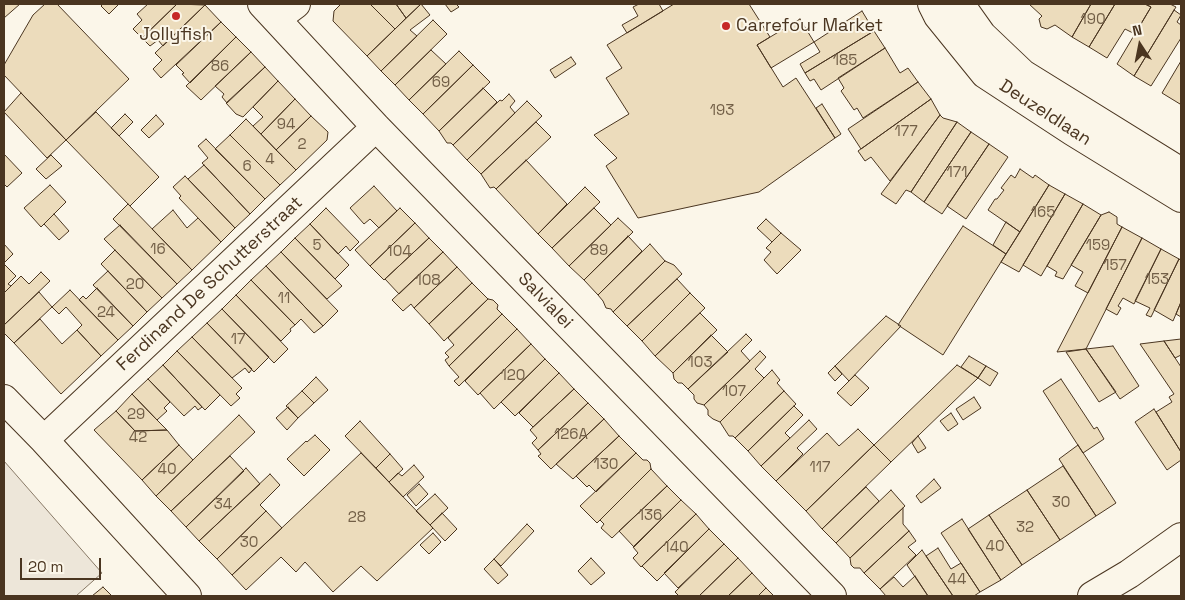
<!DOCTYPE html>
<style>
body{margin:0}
#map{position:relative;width:1185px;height:600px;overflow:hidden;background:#fbf6e9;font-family:"Space Grotesk",sans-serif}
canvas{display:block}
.frame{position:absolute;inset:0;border:5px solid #4a3520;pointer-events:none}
.north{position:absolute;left:1115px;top:20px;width:50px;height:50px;-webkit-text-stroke:4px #fbf6e9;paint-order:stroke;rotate:349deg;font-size:14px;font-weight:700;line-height:20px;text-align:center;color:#4a3520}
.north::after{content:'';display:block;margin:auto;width:18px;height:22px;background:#4a3520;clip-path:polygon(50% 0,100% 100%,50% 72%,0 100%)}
.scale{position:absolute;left:20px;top:558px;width:81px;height:22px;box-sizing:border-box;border:2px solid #4a3520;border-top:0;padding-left:6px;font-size:15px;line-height:18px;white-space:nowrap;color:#4a3520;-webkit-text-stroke:4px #fbf6e9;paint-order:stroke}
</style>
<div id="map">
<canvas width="1185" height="600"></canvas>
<div class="frame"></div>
<div class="north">N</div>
<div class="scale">20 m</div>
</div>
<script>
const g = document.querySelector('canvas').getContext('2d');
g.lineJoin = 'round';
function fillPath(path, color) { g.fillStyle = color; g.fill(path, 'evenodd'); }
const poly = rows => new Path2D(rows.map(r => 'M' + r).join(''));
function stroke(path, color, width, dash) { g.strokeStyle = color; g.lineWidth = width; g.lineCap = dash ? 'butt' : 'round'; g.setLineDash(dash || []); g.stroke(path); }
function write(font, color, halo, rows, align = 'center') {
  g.font = font + ' "Space Grotesk",sans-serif'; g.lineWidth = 4; g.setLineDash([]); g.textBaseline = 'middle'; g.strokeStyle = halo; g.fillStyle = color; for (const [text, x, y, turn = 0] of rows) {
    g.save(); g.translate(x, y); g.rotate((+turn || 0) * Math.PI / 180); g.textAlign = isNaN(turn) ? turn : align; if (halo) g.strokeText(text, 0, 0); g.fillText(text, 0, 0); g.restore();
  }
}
const green = poly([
 [4,461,102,573,76,596,4,596,4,461]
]);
fillPath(green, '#ede6d9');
stroke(green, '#887966', 1);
const building = poly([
 [4,4,20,4,4,18,4,4],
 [45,4,57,4,129,79,66,140,4,75,4,65,33,15,45,4],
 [103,4,119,4,109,14,101,6,103,4],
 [148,4,177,4,142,38,133,29,142,20,137,14,148,4],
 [177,4,205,5,163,46,158,40,150,46,142,38,177,4],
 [341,4,370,4,395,29,367,56,333,21,334,11,341,4],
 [370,4,396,4,406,18,395,29,370,4],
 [396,4,421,4,406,18,396,4],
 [421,4,430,15,410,30,417,36,381,71,367,56,421,4],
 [445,4,456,4,459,7,451,12,445,4],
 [639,4,659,4,663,11,627,33,622,25,638,16,633,7,639,4],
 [674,4,749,4,770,37,757,45,783,87,796,78,835,138,759,192,638,218,606,166,617,158,594,135,629,114,606,78,622,68,607,45,674,4],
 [1029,4,1091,4,1072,37,1055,25,1047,29,1041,27,1039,19,1042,16,1029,4],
 [1091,4,1115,4,1089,47,1072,37,1091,4],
 [1115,4,1145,4,1151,7,1135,34,1125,29,1107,58,1089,47,1115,4],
 [1145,4,1170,4,1176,7,1134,76,1117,64,1151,7,1145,4],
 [205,5,221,22,161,78,153,69,162,60,155,53,205,5],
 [1174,10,1181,15,1177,22,1181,25,1181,38,1151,86,1134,76,1174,10],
 [862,11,874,31,805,73,800,64,820,52,814,42,862,11],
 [800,19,814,42,771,68,757,45,800,19],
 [433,20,447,34,395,85,381,71,433,20],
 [221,22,236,37,190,83,182,74,184,73,176,65,221,22],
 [874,31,885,48,821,90,814,79,810,81,805,73,874,31],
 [236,37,251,52,201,100,186,86,236,37],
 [885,48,900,73,908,68,918,82,863,118,857,108,854,110,841,91,844,88,838,78,885,48],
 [431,50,446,64,409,100,395,85,431,50],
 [459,51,473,65,423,114,409,100,459,51],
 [251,52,265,67,227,103,222,97,224,94,215,86,251,52],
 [571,57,576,64,555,78,550,70,571,57],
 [1181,61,1181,102,1180,104,1162,93,1181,61],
 [473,65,490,82,439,131,423,114,473,65],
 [265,67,278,81,243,117,236,114,226,103,265,67],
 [278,81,295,99,261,134,253,126,263,117,253,107,278,81],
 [918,82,931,99,861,149,848,129,918,82],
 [483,88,497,102,453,145,451,143,447,143,439,131,483,88],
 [21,93,66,140,47,158,4,112,21,93],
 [509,94,515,101,510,107,515,113,467,160,453,145,500,100,502,101,509,94],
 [295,99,311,116,276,150,261,134,295,99],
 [931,99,940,115,890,181,871,157,865,161,858,151,931,99],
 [527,101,542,116,481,174,467,160,527,101],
 [822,104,841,134,835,138,816,108,822,104],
 [96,112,159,177,130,206,66,140,96,112],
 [125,114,133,122,119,136,111,128,125,114],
 [156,115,164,124,149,138,141,130,156,115],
 [940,115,943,118,957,122,911,192,906,190,896,204,881,194,940,115],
 [311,116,328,132,327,140,296,170,276,150,311,116],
 [246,119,296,170,280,185,230,135,246,119],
 [536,122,551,137,496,189,494,187,490,188,481,174,536,122],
 [957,122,971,132,924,202,911,192,957,122],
 [971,132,989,144,942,214,924,202,971,132],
 [230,135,280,185,265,199,215,149,230,135],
 [206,139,265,199,250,214,202,163,208,158,198,146,206,139],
 [989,144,1008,157,966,219,947,206,989,144],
 [4,154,22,173,7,187,4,184,4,154],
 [51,155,62,166,46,179,36,169,51,155],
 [526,160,567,204,538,234,496,189,526,160],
 [204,165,250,214,235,228,188,179,204,165],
 [1020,169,1033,178,1035,175,1049,185,1020,232,988,210,995,199,997,199,1004,190,1001,188,1011,175,1015,178,1020,169],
 [185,176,235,228,221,242,179,198,181,196,173,187,185,176],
 [50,185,66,202,41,227,24,208,50,185],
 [1049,185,1065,194,1019,272,1001,262,1049,185],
 [374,186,397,211,379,228,370,219,364,224,350,208,374,186],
 [585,187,600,202,552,248,538,234,585,187],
 [1065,194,1083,204,1041,276,1023,265,1065,194],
 [128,204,192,270,177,284,113,219,128,204],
 [1083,204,1101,215,1063,279,1055,276,1057,272,1047,266,1083,204],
 [326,208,359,242,350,251,346,246,338,254,310,224,326,208],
 [400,208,415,223,370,266,355,250,400,208],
 [594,208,611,225,569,266,552,248,594,208],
 [173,210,187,228,198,218,221,242,192,270,152,229,173,210],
 [1109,212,1117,217,1117,224,1122,227,1088,293,1075,286,1083,272,1071,265,1101,215,1109,212],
 [54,214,69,231,59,240,44,224,54,214],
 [618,218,633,232,584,280,569,266,618,218],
 [766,219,781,233,772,242,757,228,766,219],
 [1006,222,1020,232,1006,254,993,245,1006,222],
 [415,223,429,238,384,280,370,266,415,223],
 [310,224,349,265,335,279,295,238,310,224],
 [120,225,177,284,162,298,104,239,120,225],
 [963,226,1006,254,943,355,898,325,963,226],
 [1122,227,1142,238,1086,349,1057,352,1122,227],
 [781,233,801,250,777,274,764,260,771,252,766,248,781,233],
 [628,236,642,251,598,295,584,280,628,236],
 [295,238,342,286,327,299,281,252,295,238],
 [429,238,443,252,399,294,385,279,429,238],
 [1142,238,1161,249,1134,304,1123,298,1118,306,1121,308,1117,315,1106,309,1142,238],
 [4,244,13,254,4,263,4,244],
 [650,244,665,261,613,312,611,309,606,308,603,301,598,295,650,244],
 [1161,249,1179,259,1151,317,1146,315,1150,308,1135,301,1161,249],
 [115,250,162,298,147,312,101,264,115,250],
 [281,252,338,311,323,326,266,266,281,252],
 [443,252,457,267,414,308,411,304,403,311,392,300,443,252],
 [1179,259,1181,261,1181,302,1173,321,1154,310,1179,259],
 [665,261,674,265,682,274,627,326,613,312,665,261],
 [4,264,16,276,8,284,11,286,4,293,4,264],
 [266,266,323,326,314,333,301,319,295,325,251,280,266,266],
 [457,267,472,283,429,324,414,308,457,267],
 [108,271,147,312,133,326,93,285,108,271],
 [41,272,50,281,4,325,4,293,21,276,29,284,41,272],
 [677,279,690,293,642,341,627,326,677,279],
 [251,280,295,325,290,329,291,331,281,341,236,295,251,280],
 [472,283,488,299,444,341,429,324,472,283],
 [97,288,133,326,118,340,79,300,83,296,86,299,97,288],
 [70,290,118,340,101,356,77,330,82,325,66,307,59,314,52,307,70,290],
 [39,292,52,307,14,343,4,333,4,325,39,292],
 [690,293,705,308,655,356,642,341,690,293],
 [236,295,288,349,274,363,222,309,236,295],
 [488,299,493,300,498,305,497,309,502,314,449,366,445,360,449,357,445,353,454,345,448,338,488,299],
 [1181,302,1181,317,1176,314,1181,302],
 [222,309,269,357,254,372,207,323,222,309],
 [700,313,717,330,673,373,655,356,700,313],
 [502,314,517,329,459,386,454,381,459,377,449,366,502,314],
 [886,316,901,326,849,381,835,366,886,316],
 [40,319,62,344,77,330,101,356,61,394,14,343,40,319],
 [207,323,252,369,249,373,245,368,232,378,192,337,207,323],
 [517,329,531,344,478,395,465,381,517,329],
 [746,334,752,340,741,351,750,361,704,405,697,403,694,399,694,395,688,389,746,334],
 [711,335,728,352,688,389,682,383,678,383,674,379,673,373,711,335],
 [192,337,242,388,236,394,240,398,231,406,177,351,192,337],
 [1181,339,1181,355,1175,358,1164,341,1181,339],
 [1164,341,1181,367,1181,452,1156,412,1172,402,1169,397,1174,394,1140,344,1164,341],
 [531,344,545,359,494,409,480,393,531,344],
 [1113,346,1139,386,1120,399,1086,349,1113,346],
 [1086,349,1116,392,1099,402,1066,352,1086,349],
 [177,351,220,395,205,410,163,365,177,351],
 [760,351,766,357,755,369,764,378,720,422,713,419,708,415,708,410,704,405,760,351],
 [969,356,986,366,978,378,961,367,969,356],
 [545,359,559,373,515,416,501,402,545,359],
 [163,365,202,407,198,410,195,406,184,416,148,379,163,365],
 [957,365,978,378,891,462,874,445,957,365],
 [835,366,842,374,835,381,828,373,835,366],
 [986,366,998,373,990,386,978,378,986,366],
 [772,370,780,380,777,383,784,391,735,438,733,436,729,436,720,422,772,370],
 [559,373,574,389,533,427,519,413,559,373],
 [855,375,869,388,851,406,837,393,855,375],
 [316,377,328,390,314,403,302,391,316,377],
 [148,379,170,402,164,408,167,411,157,420,132,394,148,379],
 [1061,379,1094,429,1097,427,1104,439,1083,453,1043,391,1061,379],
 [574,389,588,403,538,450,532,443,537,438,530,430,574,389],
 [302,391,314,403,298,418,286,406,302,391],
 [784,391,796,404,748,451,735,438,784,391],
 [132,394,157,420,167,430,135,431,116,411,132,394],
 [974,397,981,408,963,420,956,409,974,397],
 [588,403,604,419,551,469,538,456,541,454,538,450,588,403],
 [794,406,803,415,785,433,790,438,761,466,748,451,794,406],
 [288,407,298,418,287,430,276,418,288,407],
 [1154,409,1181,452,1181,460,1167,470,1135,422,1154,409],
 [116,411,135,431,167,430,179,445,142,480,94,430,116,411],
 [951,413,958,424,948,431,940,421,951,413],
 [239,415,255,432,171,511,156,496,239,415],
 [604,419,619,436,573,479,556,464,604,419],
 [809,420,817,429,797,448,803,454,776,481,761,466,809,420],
 [360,421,390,454,376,468,345,436,360,421],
 [858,429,874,445,806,511,776,481,827,433,839,446,858,429],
 [315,435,330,450,304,476,287,459,306,441,307,442,315,435],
 [619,436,636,453,596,492,589,485,587,487,576,476,619,436],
 [918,436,926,448,918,453,912,443,918,436],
 [179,445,193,460,156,496,142,480,179,445],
 [874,445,891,462,822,529,806,511,874,445],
 [1078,445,1116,503,1096,516,1059,459,1078,445],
 [361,453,433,528,377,581,361,566,333,592,305,562,296,572,281,557,246,590,232,575,361,453],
 [636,453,643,460,647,460,650,463,651,469,597,523,580,506,636,453],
 [390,454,403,469,389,482,376,468,390,454],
 [230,456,244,471,186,527,171,511,230,456],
 [414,465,424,477,403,497,389,482,398,473,402,476,414,465],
 [1063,466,1096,516,1060,540,1027,490,1063,466],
 [246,468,260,484,199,541,186,527,246,468],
 [651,469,667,486,612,538,601,528,604,524,600,520,651,469],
 [270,474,280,485,260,505,266,511,217,559,199,541,270,474],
 [934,479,941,488,921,503,916,496,934,479],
 [419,484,428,494,416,506,407,495,419,484],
 [667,486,681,500,634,547,619,531,667,486],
 [866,487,879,501,836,543,822,529,866,487],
 [891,490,905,506,850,558,836,543,891,490],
 [1027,490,1060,540,1022,565,989,515,1027,490],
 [435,494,448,508,430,525,416,511,435,494],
 [681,500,696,514,641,567,633,558,638,553,633,547,681,500],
 [903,508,903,524,909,531,864,573,860,568,854,568,851,565,850,558,903,508],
 [266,511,282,528,232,575,217,559,266,511],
 [442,513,457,529,445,541,430,525,442,513],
 [696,514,709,529,657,581,642,566,696,514],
 [989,515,1022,565,1001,580,968,529,989,515],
 [962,519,1001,580,980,592,941,533,962,519],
 [527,524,534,531,501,566,494,559,527,524],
 [709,529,724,544,678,588,664,573,709,529],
 [909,531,916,541,908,547,916,555,880,589,864,573,909,531],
 [433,533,441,542,429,554,420,545,433,533],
 [724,544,738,558,699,596,679,596,675,592,724,544],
 [938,548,951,569,961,563,980,592,974,596,953,596,926,556,938,548],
 [922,550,926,556,953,596,928,596,907,565,922,550],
 [591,558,605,573,591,585,578,571,591,558],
 [738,558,752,573,728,596,699,596,738,558],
 [494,559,508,575,498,584,484,569,494,559],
 [752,573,766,588,758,596,728,596,752,573],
 [915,576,928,596,886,596,880,589,894,577,903,587,915,576],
 [103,587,112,596,92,596,103,587],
 [766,588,774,596,758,596,766,588]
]);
fillPath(building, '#ecdcbc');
stroke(building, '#4a3520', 1);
const minor = poly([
 [262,4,376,127,832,596],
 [932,4,938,16,985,74,1072,131,1181,198],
 [960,4,982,35,1023,74,1181,172],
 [276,19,296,4],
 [4,399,44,440,187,596],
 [44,440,376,127],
 [1092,596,1129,574,1181,537]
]);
stroke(minor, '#4a3520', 30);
stroke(minor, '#fbf6e9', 28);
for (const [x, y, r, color] of [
 [176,16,5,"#c62828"],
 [726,26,5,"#c62828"]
]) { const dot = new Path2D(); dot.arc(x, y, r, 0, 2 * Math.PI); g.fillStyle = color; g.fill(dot); stroke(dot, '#fbf6e9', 2); }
write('15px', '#725f47', null, [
 ["190",1093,20],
 ["185",845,61],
 ["86",220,67],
 ["69",441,83],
 ["193",722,111],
 ["94",286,125],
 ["177",906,132],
 ["2",302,145],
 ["4",270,160],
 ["6",247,167],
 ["171",957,173],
 ["165",1043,213],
 ["5",317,246],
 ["159",1098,246],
 ["16",158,250],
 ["89",599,251],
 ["104",399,252],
 ["157",1115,266],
 ["153",1157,280],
 ["108",428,281],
 ["20",135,285],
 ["11",284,299],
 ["24",106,313],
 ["17",238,340],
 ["103",700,363],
 ["120",513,376],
 ["107",734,392],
 ["29",136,415],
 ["126A",571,435],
 ["42",138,438],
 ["130",606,465],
 ["117",820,468],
 ["40",167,470],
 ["30",1061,503],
 ["34",223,505],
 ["136",650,516],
 ["28",357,518],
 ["32",1025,528],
 ["30",249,543],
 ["40",995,547],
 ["140",676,548],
 ["44",957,580]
]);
write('18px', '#4a3520', '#fbf6e9', [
 ["Carrefour Market",736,26],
 ["Jollyfish",176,35,"center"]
], 'left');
write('18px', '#4a3520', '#fbf6e9', [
 ["Deuzeldlaan",1045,113,33],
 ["Ferdinand De Schutterstraat",210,284,-43],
 ["Salvialei",545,301,46]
]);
</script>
